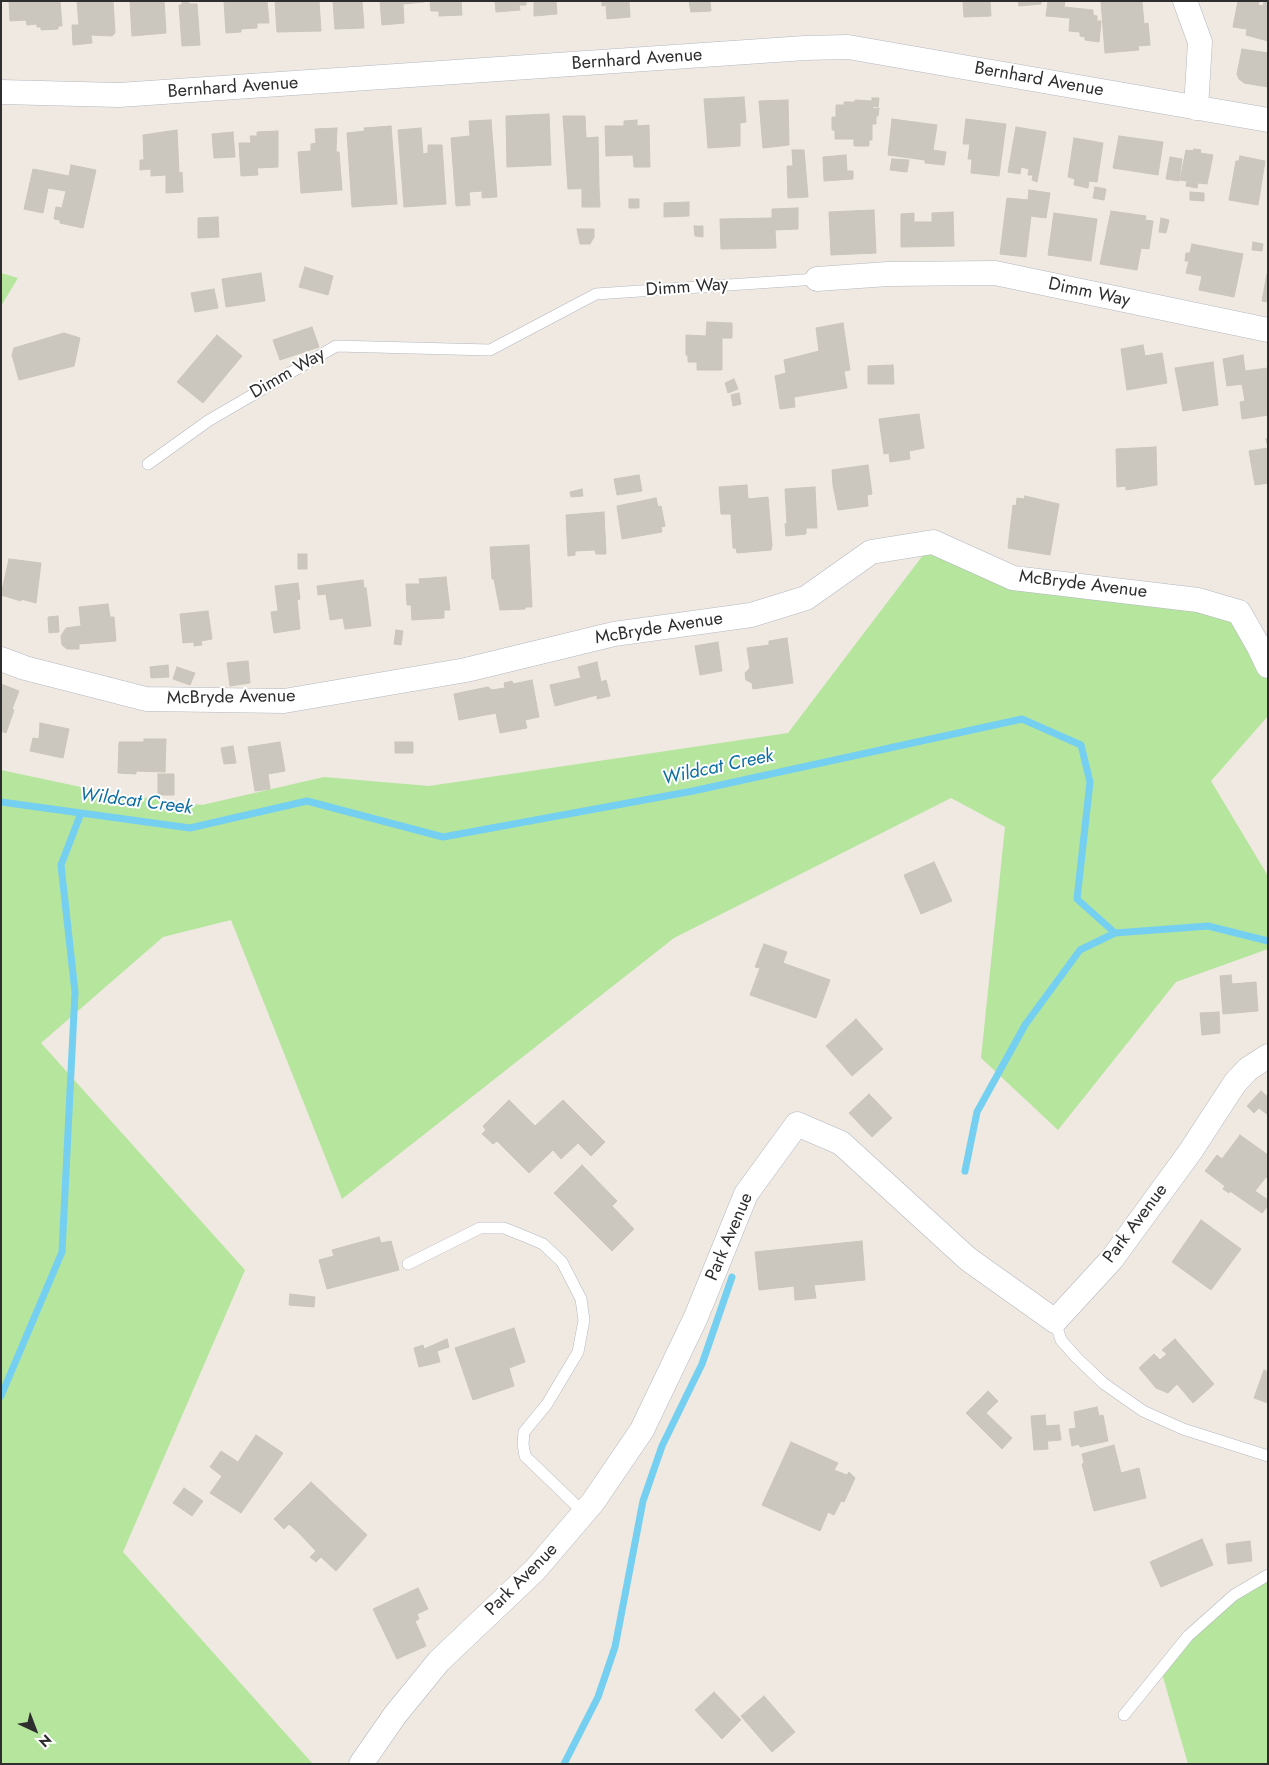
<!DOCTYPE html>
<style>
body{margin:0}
#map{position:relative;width:1269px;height:1765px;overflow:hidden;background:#efe9e1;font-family:Jost,sans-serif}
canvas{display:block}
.frame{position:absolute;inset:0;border:2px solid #2e2e2e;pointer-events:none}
.north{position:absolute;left:10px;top:1705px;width:50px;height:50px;-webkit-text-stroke:4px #fff;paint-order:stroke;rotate:137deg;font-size:14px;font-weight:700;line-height:20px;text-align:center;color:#2e2e2e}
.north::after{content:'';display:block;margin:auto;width:18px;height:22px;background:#2e2e2e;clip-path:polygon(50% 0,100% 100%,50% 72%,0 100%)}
</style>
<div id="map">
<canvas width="1269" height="1765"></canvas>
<div class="frame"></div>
<div class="north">N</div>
</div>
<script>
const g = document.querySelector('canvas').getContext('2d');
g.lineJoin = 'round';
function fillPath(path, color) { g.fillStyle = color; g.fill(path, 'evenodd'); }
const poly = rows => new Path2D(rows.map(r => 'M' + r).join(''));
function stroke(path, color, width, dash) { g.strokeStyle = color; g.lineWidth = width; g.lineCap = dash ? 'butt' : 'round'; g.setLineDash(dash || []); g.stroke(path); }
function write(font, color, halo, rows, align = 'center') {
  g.font = font + ' Jost,sans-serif'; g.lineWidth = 4; g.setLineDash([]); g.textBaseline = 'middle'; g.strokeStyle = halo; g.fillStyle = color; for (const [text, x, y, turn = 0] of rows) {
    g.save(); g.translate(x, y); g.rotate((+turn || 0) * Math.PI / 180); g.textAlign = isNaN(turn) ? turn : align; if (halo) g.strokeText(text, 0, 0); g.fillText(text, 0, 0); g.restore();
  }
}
fillPath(poly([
 [1,273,18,278,1,306],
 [933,542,1013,578,1239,612,1268,666,1268,716,1211,781,1268,876,1268,949,1176,982,1058,1130,981,1058,1005,827,951,798,674,938,342,1199,231,920,163,937,41,1043,245,1270,123,1552,313,1764,1,1764,1,770,109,793,202,805,324,777,429,786,788,733],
 [1268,1575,1268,1764,1188,1764,1161,1670,1188,1636]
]), '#b6e59e');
stroke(poly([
 [1,802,190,828,307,801,443,837,693,791,1022,719,1081,745,1090,782,1077,899,1115,933,1208,926,1268,941],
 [965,1171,977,1112,1025,1025,1080,950,1115,933],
 [1,1396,62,1252,75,992,61,865,81,813],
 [564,1764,598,1697,615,1647,643,1501,662,1446,702,1364,732,1277]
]), '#75cff0', 7);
const building = poly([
 [9,1,60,1,62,26,58,26,58,29,41,30,41,27,37,27,37,24,27,25,26,20,10,21,9,1],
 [77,1,113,1,115,33,112,36,91,35,92,43,73,45,72,25,79,25,77,1],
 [130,1,164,1,166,33,132,36,130,1],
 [182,1,189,1,189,4,197,4,200,45,182,46,179,5,182,5,182,1],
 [224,1,267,1,269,23,257,23,257,28,241,29,241,32,226,33,224,1],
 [275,1,319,1,321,31,277,32,275,1],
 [333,1,362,1,364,28,335,29,333,1],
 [380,1,423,1,424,2,403,4,404,23,382,25,380,1],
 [430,1,461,1,462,15,439,16,439,11,431,11,430,1],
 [495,1,526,1,526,5,519,5,520,10,496,12,495,1],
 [534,1,556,1,557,14,534,16,534,1],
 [602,1,629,1,630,17,607,19,606,5,602,6,602,1],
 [689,1,710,1,711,11,691,12,689,1],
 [963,1,990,1,991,16,964,17,963,1],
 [1018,1,1041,1,1041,4,1019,6,1018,1],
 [1048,1,1065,1,1064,7,1093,10,1093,15,1097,16,1097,21,1101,21,1099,42,1085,40,1085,37,1080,36,1080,32,1069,31,1070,18,1046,16,1048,1],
 [1101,1,1142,1,1144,24,1148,23,1150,45,1138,46,1139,50,1105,53,1101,1],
 [1238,1,1259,1,1258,5,1263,6,1264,2,1268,2,1268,41,1246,35,1247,29,1233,27,1238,1],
 [1242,49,1268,53,1268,87,1244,83,1239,79,1237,74,1242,49],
 [744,97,746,122,740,123,740,146,708,148,704,99,744,97],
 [872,98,879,98,878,107,873,106,873,109,879,108,878,116,876,116,876,124,872,124,872,140,869,140,869,146,854,146,854,139,835,139,835,130,832,130,832,117,836,117,836,105,844,105,844,102,855,102,855,100,872,101,872,98],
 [788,100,789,145,763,148,759,101,788,100],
 [549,114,551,165,507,167,506,116,549,114],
 [563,116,585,116,586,138,598,137,599,188,568,189,563,116],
 [892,119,937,125,933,150,946,152,944,165,925,163,925,160,888,155,892,119],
 [966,119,1006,124,999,176,971,173,972,159,968,159,970,144,963,144,966,119],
 [491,120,497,197,482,198,482,191,469,192,470,205,456,206,451,138,470,136,469,121,491,120],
 [637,120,637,126,649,125,650,167,634,167,633,155,606,156,605,126,624,126,624,121,637,120],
 [391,126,397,204,352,207,347,133,365,131,364,128,391,126],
 [1016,127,1046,132,1037,182,1032,180,1033,175,1028,175,1029,169,1021,167,1020,174,1008,172,1016,127],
 [337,128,336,152,339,152,342,190,301,193,298,152,311,151,311,144,316,143,315,129,337,128],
 [421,128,423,154,428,153,428,145,442,145,446,204,404,207,398,130,421,128],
 [177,130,179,173,182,172,183,192,166,193,166,175,151,176,151,169,140,170,140,160,144,160,143,135,177,130],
 [278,131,278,167,257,168,258,175,241,176,239,143,251,143,250,136,257,136,257,132,278,131],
 [233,132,235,157,214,158,212,134,233,132],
 [1119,136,1163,142,1158,175,1113,168,1119,136],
 [1074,138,1103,143,1097,182,1089,181,1088,188,1074,185,1075,179,1068,177,1074,138],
 [1194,149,1201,150,1200,153,1213,155,1207,184,1198,183,1197,188,1186,186,1187,181,1180,180,1186,150,1193,151,1194,149],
 [792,150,804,150,808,197,788,198,787,166,793,166,792,150],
 [846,155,847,171,853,171,853,179,824,181,823,157,846,155],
 [1240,156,1265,161,1258,205,1229,200,1236,161,1239,161,1240,156],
 [1170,157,1182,159,1179,181,1166,179,1170,157],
 [892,159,909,160,907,172,890,170,892,159],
 [71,165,96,170,83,228,60,223,60,220,54,219,56,207,62,208,66,191,48,188,43,213,24,209,33,169,69,176,71,165],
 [1095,187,1106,189,1104,200,1093,198,1095,187],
 [599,188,600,207,582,207,582,189,599,188],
 [1029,190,1050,193,1046,218,1031,216,1026,257,1000,254,1007,198,1028,200,1029,190],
 [1190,192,1204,193,1204,201,1190,200,1190,192],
 [629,199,639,199,639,208,629,208,629,199],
 [689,202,689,216,664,217,664,203,689,202],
 [798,208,798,229,775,230,776,248,721,249,720,219,772,218,772,209,798,208],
 [874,210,876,253,831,255,829,212,874,210],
 [1111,211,1146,216,1145,220,1153,221,1149,249,1141,248,1137,270,1100,264,1111,211],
 [953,212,954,246,901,247,901,214,914,213,914,222,932,222,932,213,953,212],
 [1054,213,1097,219,1091,261,1048,255,1054,213],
 [218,217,219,237,198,238,198,218,218,217],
 [1161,218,1169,220,1166,233,1159,232,1161,218],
 [694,226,703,226,703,237,695,236,694,226],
 [577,229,594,229,594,237,590,244,580,244,577,229],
 [1253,242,1263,244,1262,251,1252,250,1253,242],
 [1192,244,1243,254,1234,297,1199,290,1202,276,1186,273,1189,261,1185,261,1186,253,1190,253,1192,244],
 [305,267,333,276,328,295,299,287,305,267],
 [261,273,265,301,226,307,222,279,261,273],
 [1267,274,1268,274,1268,302,1262,301,1267,274],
 [214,289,218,308,195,312,191,293,214,289],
 [707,322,732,323,732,338,722,338,722,370,697,370,697,362,688,362,688,356,686,355,686,335,706,336,707,322],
 [843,323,850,370,844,371,847,388,794,397,795,407,780,409,775,376,786,373,784,360,819,351,816,328,843,323],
 [312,327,319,347,280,360,273,340,312,327],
 [64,333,80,338,74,366,19,380,12,355,14,348,64,333],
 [217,335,242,356,203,403,177,382,217,335],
 [1143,345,1145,356,1162,353,1167,383,1127,390,1121,349,1143,345],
 [1243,355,1245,371,1268,368,1268,415,1242,419,1240,402,1245,401,1242,384,1227,386,1223,359,1243,355],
 [1213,362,1218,405,1183,411,1175,368,1213,362],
 [893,365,894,384,868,384,868,366,893,365],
 [734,379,738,389,728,393,725,383,734,379],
 [739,393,741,404,733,406,731,395,739,393],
 [919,414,924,448,909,451,910,459,890,462,889,453,884,454,879,419,919,414],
 [1266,439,1268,439,1268,483,1255,485,1249,451,1268,448,1266,439],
 [1156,447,1157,485,1126,490,1126,486,1117,487,1116,449,1156,447],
 [868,465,872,494,867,495,868,506,838,510,833,485,832,470,868,465],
 [639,475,642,491,617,495,614,479,639,475],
 [747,485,748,499,768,497,772,545,771,550,737,553,736,548,733,548,731,514,721,514,719,487,747,485],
 [815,487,817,528,806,528,806,534,786,536,785,524,787,523,785,489,815,487],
 [582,489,583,496,571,497,570,492,582,489],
 [1025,496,1059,504,1050,555,1008,548,1013,505,1016,506,1017,498,1024,499,1025,496],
 [656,498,658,507,661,506,665,526,661,527,662,532,622,539,617,506,656,498],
 [604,512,606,554,596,554,595,550,575,551,575,555,568,556,566,515,604,512],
 [529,545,532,607,525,607,525,609,500,610,494,579,492,579,490,547,529,545],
 [298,554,307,554,307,569,298,569,298,554],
 [9,559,41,563,36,603,21,599,21,601,1,595,9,559],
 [446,577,450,610,444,610,444,618,412,620,411,605,407,605,406,584,420,584,419,579,446,577],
 [363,580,364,589,318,595,317,586,363,580],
 [298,583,300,599,297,600,300,629,274,633,271,612,278,611,275,586,298,583],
 [366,588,371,626,345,629,343,618,330,620,326,594,366,588],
 [108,604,110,617,114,617,116,641,79,644,79,649,67,649,62,645,61,636,66,628,81,626,79,607,108,604],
 [208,611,212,639,201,641,202,645,194,646,194,642,183,643,180,614,208,611],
 [58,616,59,632,49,633,48,617,58,616],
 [396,630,403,631,401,645,394,644,396,630],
 [787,638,793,683,753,689,752,683,746,680,745,673,750,668,747,648,769,645,769,641,787,638],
 [718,642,722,671,700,675,695,646,718,642],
 [248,661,250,683,230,686,227,663,248,661],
 [597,662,601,682,606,680,610,696,597,699,597,695,555,706,550,685,581,678,578,667,597,662],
 [168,665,169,677,151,678,150,667,168,665],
 [177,667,195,673,190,685,173,679,177,667],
 [532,680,539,717,525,720,527,728,500,733,496,713,459,720,454,694,488,687,492,690,505,688,504,683,512,681,513,684,532,680],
 [1,684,19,691,12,709,1,705,1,684],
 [1,705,14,710,6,733,1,731,1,705],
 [40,723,69,729,63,758,30,751,33,738,39,739,40,723],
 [144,739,166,739,165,772,136,771,136,774,118,773,119,742,144,742,144,739],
 [280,742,285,771,268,774,270,789,255,791,248,747,280,742],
 [395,742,413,742,413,753,395,753,395,742],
 [233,746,236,763,224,764,221,748,233,746],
 [158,774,174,774,174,795,158,795,158,774],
 [934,862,952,901,921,914,904,875,934,862],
 [764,944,787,952,783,963,830,980,816,1018,750,995,760,968,755,967,764,944],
 [1231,975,1232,984,1256,982,1258,1011,1223,1014,1220,976,1231,975],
 [1219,1012,1220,1033,1202,1035,1200,1013,1219,1012],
 [856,1019,883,1049,852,1076,826,1046,856,1019],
 [1261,1091,1268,1097,1268,1115,1259,1108,1254,1113,1247,1106,1261,1091],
 [869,1094,892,1118,872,1137,849,1113,869,1094],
 [509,1100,535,1126,563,1100,605,1142,591,1156,578,1143,561,1159,553,1150,529,1173,497,1141,493,1144,482,1134,486,1130,483,1126,509,1100],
 [1240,1135,1268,1155,1268,1179,1266,1177,1255,1191,1268,1200,1268,1206,1262,1213,1230,1191,1229,1193,1223,1189,1225,1186,1205,1171,1217,1155,1222,1159,1240,1135],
 [582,1165,617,1201,612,1206,634,1229,612,1251,554,1193,582,1165],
 [1201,1220,1241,1249,1211,1290,1172,1262,1201,1220],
 [379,1237,381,1243,391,1241,399,1270,327,1289,319,1260,334,1256,332,1250,379,1237],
 [862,1241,865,1280,814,1285,816,1298,795,1300,794,1286,759,1290,755,1252,862,1241],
 [290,1294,315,1297,314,1307,289,1305,290,1294],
 [514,1328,525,1362,509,1368,514,1386,473,1400,455,1348,514,1328],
 [447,1339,449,1347,437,1351,440,1362,419,1367,414,1348,423,1345,424,1349,447,1339],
 [1175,1339,1214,1384,1193,1403,1177,1384,1168,1393,1156,1388,1139,1368,1154,1354,1160,1360,1167,1354,1162,1350,1175,1339],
 [1264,1370,1268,1372,1268,1403,1254,1398,1264,1370],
 [988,1391,998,1401,986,1413,1012,1438,1002,1449,966,1413,988,1391],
 [1097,1407,1099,1416,1103,1415,1108,1441,1080,1447,1079,1444,1072,1446,1069,1429,1076,1428,1074,1412,1097,1407],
 [1045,1415,1048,1449,1034,1450,1031,1416,1045,1415],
 [1059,1425,1061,1440,1048,1441,1046,1426,1059,1425],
 [256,1435,283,1453,241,1513,210,1493,222,1476,210,1467,221,1451,238,1462,256,1435],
 [791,1442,838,1463,834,1470,847,1475,849,1472,855,1478,844,1502,841,1501,834,1515,828,1512,820,1531,762,1505,791,1442],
 [1114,1445,1121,1473,1139,1468,1146,1498,1094,1511,1082,1464,1084,1463,1082,1454,1114,1445],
 [311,1482,367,1535,336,1571,321,1557,316,1562,310,1557,316,1551,298,1532,289,1524,284,1529,274,1519,311,1482],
 [184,1488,203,1501,192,1516,173,1503,184,1488],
 [1202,1539,1213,1565,1161,1587,1150,1562,1202,1539],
 [1250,1541,1252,1561,1228,1564,1226,1544,1250,1541],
 [418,1588,428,1609,417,1614,419,1619,415,1621,426,1646,397,1659,373,1609,418,1588],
 [714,1692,741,1720,722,1739,695,1710,714,1692],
 [764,1696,795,1732,772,1752,741,1716,764,1696]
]);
fillPath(building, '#cbc7bf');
stroke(building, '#cbc5ba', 1);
const lane = poly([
 [148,464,208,421,336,346,490,350,596,294,817,279],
 [408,1264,480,1228,504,1228,524,1236,543,1244,562,1262,581,1299,584,1320,578,1352,547,1404,524,1432,523,1444,525,1456,584,1513],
 [1055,1321,1061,1340,1076,1357,1103,1383,1143,1411,1183,1429,1268,1456],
 [1124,1715,1188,1636,1234,1595,1268,1575]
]);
const street = poly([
 [1185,1,1200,42,1196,108],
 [1,92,119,95,805,48,848,47,1268,120],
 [817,279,888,274,995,273,1268,330],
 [1,659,25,668,146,699,284,701,466,670,614,634,751,615,806,598,871,552,933,542,1013,578,1198,600,1239,612,1259,647,1268,666],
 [361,1764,395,1715,439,1661,535,1570,593,1502,642,1430,696,1317,746,1194,797,1124,841,1143,968,1259,1055,1321,1112,1259,1190,1152,1235,1083,1248,1069,1268,1056]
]);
stroke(lane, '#b4b7c1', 12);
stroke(street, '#b4b7c1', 25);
stroke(lane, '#fff', 11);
stroke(street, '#fff', 24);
write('18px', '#2e2e2e', '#fff', [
 ["Bernhard Avenue",637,60,-4],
 ["Bernhard Avenue",1039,80,10],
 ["Bernhard Avenue",233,88,-4],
 ["Dimm Way",687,288,-4],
 ["Dimm Way",1089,293,12],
 ["Dimm Way",288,374,-30],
 ["McBryde Avenue",1083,585,7],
 ["McBryde Avenue",659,629,-9],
 ["McBryde Avenue",231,698,-1],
 ["Park Avenue",1136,1224,-53],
 ["Park Avenue",730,1237,-67],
 ["Park Avenue",522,1580,-45]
]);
write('italic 19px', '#0d6fa3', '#fff', [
 ["Wildcat Creek",718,768,-12],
 ["Wildcat Creek",136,802,7]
]);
</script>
